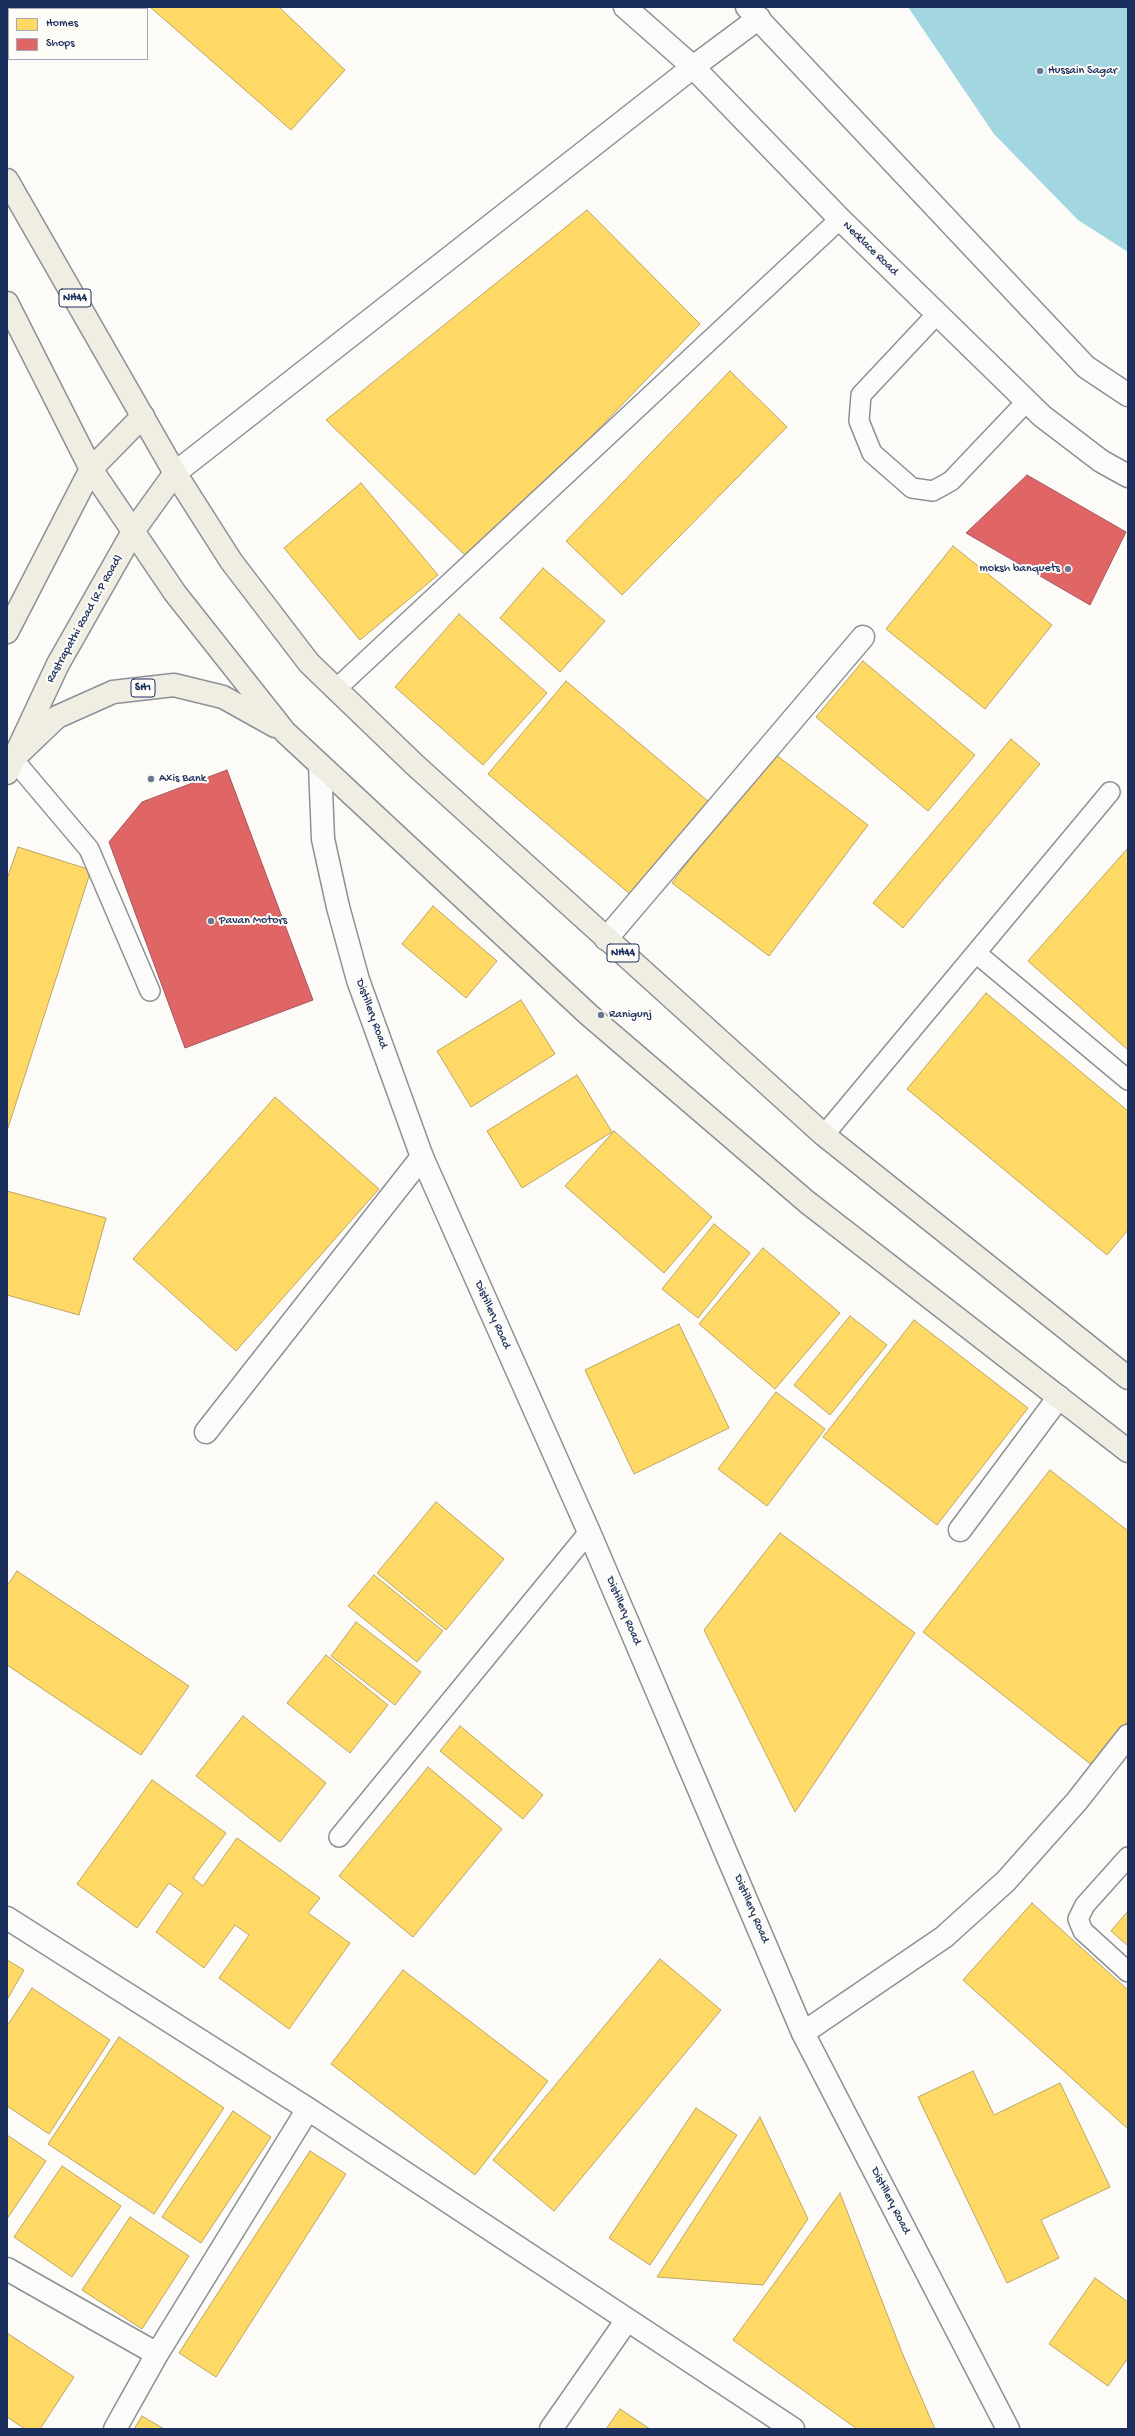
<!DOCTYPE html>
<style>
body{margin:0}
#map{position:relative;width:1135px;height:2436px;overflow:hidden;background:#fcfbf8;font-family:"Gochi Hand",sans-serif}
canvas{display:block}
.frame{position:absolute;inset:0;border:8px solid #1b2f5e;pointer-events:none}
.legend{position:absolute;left:8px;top:8px;width:140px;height:52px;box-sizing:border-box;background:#fdfcf7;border:1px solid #a3aaba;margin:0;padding:5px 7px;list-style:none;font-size:12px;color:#1b2f5e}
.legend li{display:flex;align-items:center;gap:8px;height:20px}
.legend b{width:20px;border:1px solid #a3aaba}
</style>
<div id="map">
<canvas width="1135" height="2436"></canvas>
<div class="frame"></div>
<ul class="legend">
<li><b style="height:11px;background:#ffd966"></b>Homes</li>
<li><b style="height:11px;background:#e06666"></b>Shops</li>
</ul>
</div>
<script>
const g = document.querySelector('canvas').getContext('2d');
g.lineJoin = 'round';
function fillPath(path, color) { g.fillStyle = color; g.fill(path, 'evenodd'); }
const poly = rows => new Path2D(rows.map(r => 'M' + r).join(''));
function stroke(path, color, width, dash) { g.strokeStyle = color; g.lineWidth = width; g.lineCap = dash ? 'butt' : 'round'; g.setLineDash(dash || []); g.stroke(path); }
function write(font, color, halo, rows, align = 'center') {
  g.font = font + ' "Gochi Hand",sans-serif'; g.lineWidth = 4; g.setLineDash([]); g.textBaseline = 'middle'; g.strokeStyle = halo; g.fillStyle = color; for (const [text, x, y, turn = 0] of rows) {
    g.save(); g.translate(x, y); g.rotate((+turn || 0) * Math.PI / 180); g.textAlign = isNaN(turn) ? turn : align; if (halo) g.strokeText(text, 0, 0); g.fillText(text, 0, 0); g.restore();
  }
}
fillPath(poly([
 [908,7,1128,7,1128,252,1078,220,994,134]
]), '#a2d7e2');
const homes = poly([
 [150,7,279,7,345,70,291,130,150,7],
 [587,210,700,324,471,561,326,420,587,210],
 [730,371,787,427,622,595,566,541,730,371],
 [361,483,438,575,360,640,284,548,361,483],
 [953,546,1052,625,985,709,886,629,953,546],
 [543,568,605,621,560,672,500,618,543,568],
 [459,614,547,693,483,765,395,687,459,614],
 [863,661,975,755,928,811,816,717,863,661],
 [566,681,709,802,631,895,488,774,566,681],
 [1011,739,1040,764,903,928,873,903,1011,739],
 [771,751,868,825,769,956,672,883,771,751],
 [18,847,91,870,7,1131,7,879,18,847],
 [1128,848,1128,1050,1028,961,1128,848],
 [433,906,497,961,466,998,402,944,433,906],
 [986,993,1128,1111,1128,1230,1107,1255,907,1089,986,993],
 [521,1000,555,1054,471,1107,437,1051,521,1000],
 [577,1075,612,1132,522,1188,487,1131,577,1075],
 [275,1097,379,1189,236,1351,133,1259,275,1097],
 [614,1131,712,1217,664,1273,565,1186,614,1131],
 [7,1191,106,1218,79,1315,7,1295,7,1191],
 [714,1224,750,1253,698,1318,662,1289,714,1224],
 [763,1248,840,1313,775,1389,699,1324,763,1248],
 [850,1316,887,1345,830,1415,794,1385,850,1316],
 [914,1320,1028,1408,937,1525,823,1437,914,1320],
 [679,1324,729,1428,634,1474,585,1370,679,1324],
 [776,1392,825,1429,767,1506,718,1469,776,1392],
 [1050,1470,1128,1531,1128,1721,1093,1766,923,1632,1050,1470],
 [436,1502,504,1559,446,1630,377,1573,436,1502],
 [780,1533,915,1633,795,1812,704,1630,780,1533],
 [17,1571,189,1686,141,1755,7,1665,7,1586,17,1571],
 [374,1575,443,1631,417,1662,348,1606,374,1575],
 [356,1622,421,1672,395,1705,331,1656,356,1622],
 [326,1655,388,1705,350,1753,287,1703,326,1655],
 [243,1716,326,1783,280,1842,196,1776,243,1716],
 [460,1726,543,1795,523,1819,440,1751,460,1726],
 [428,1767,502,1829,413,1937,339,1876,428,1767],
 [152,1780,226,1833,193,1878,203,1886,237,1838,320,1898,308,1913,350,1943,289,2029,219,1978,249,1935,235,1925,204,1968,156,1932,183,1893,169,1883,137,1928,77,1884,152,1780],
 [1032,1903,1128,1990,1128,2129,963,1980,1032,1903],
 [1128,1911,1128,1946,1111,1931,1128,1911],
 [660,1959,721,2010,554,2211,493,2160,660,1959],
 [7,1960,24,1970,7,2000,7,1960],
 [403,1970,548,2081,475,2175,331,2064,403,1970],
 [32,1988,110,2040,49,2134,7,2106,7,2026,32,1988],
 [119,2037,224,2108,154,2214,48,2144,119,2037],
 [973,2071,994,2115,1060,2083,1110,2187,1041,2220,1059,2258,1007,2283,918,2097,973,2071],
 [696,2108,737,2135,650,2265,609,2238,696,2108],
 [233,2111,271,2137,201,2243,162,2217,233,2111],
 [760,2117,808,2219,763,2285,657,2277,760,2117],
 [7,2135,46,2161,7,2219,7,2135],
 [310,2151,346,2174,216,2377,179,2353,310,2151],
 [62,2166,121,2206,72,2277,14,2237,62,2166],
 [840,2193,903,2355,935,2429,857,2429,733,2340,840,2193],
 [130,2217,189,2256,142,2329,82,2290,130,2217],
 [1095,2278,1128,2302,1128,2358,1108,2386,1049,2344,1095,2278],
 [7,2333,74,2377,40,2429,25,2429,7,2417,7,2333],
 [620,2409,650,2429,606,2429,620,2409],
 [142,2416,164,2429,134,2429,142,2416]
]);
fillPath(homes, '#ffd966');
stroke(homes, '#bba664', 1);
const shops = poly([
 [1027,475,1126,532,1090,605,966,533,1027,475],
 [227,770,313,1000,185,1048,109,842,142,802,227,770]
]);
fillPath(shops, '#e06666');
stroke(shops, '#a55664', 1);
const service = poly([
 [937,314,861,395,859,421,872,453,912,488,933,491,951,481,1027,401],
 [336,689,840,219],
 [13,759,89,849,150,991],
 [976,953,1128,1080],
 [824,1135,1110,792],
 [339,1837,589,1532],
 [1128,1857,1085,1905,1078,1919,1083,1931,1128,1972]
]);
const minor = poly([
 [606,939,863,637],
 [206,1432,422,1157],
 [960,1530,1059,1397],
 [7,1918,308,2109,793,2429],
 [803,2033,944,1937,1006,1881,1077,1801,1128,1736],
 [7,2269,157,2354],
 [115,2429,157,2354,308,2109],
 [551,2429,627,2320]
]);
const tertiary = poly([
 [320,765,323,839,338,907,358,980,422,1157,589,1532,803,2033,1008,2429]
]);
const secondary = poly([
 [625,7,693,67,840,219,1042,416,1101,461,1128,476],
 [747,7,1086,367,1128,395],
 [175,473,693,67,759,18]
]);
const primary = poly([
 [7,632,91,469,143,416],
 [7,773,58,664,134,530,175,473]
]);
const trunk = poly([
 [7,180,175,473,231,561,309,663,415,765,824,1135,1128,1378],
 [7,303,91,469,175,593,285,732,589,1015,807,1202,1128,1451],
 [13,759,57,717,113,692,174,685,223,697,275,726]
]);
stroke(service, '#8c9097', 22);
stroke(minor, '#8c9097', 25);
stroke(tertiary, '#8c9097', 25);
stroke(secondary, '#8c9097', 25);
stroke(primary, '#8c9097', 25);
stroke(trunk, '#8c9097', 25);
stroke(service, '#fbfbf9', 19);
stroke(minor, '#fbfbf9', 22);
stroke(tertiary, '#fbfbf9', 22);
stroke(secondary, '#fbfbf9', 22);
stroke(primary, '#f0ede2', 22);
stroke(trunk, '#f0ede2', 22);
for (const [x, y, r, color] of [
 [1040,71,4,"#6a7694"],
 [1068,569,4,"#6a7694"],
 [151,779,4,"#6a7694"],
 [211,921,4,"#6a7694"],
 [601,1015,4,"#6a7694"]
]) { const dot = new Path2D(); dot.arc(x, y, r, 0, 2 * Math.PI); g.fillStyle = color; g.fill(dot); stroke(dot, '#fdfcf7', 1.5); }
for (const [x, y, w] of [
 [75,298,32],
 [143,688,24],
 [623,953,32]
]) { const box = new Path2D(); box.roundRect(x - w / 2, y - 9, w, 18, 3); g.fillStyle = '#fdfcf7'; g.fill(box); stroke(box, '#1b2f5e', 1); }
write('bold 11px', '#1b2f5e', null, [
 ["NH44",75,298],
 ["SH1",143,688],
 ["NH44",623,953]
]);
write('12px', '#1b2f5e', '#fdfcf7', [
 ["Hussain Sagar",1048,71],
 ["moksh banquets",1060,569,"right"],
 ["Axis Bank",159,779],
 ["Pavan Motors",219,921],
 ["Ranigunj",609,1015]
], 'left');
write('12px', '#1b2f5e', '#fdfcf7', [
 ["Necklace Road",870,249,44],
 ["Rastrapathi Road (R.P Road)",85,619,-61],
 ["Distillery Road",371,1014,70],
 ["Distillery Road",492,1315,66],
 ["Distillery Road",623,1611,67],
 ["Distillery Road",751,1909,67],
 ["Distillery Road",890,2201,63]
]);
</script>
